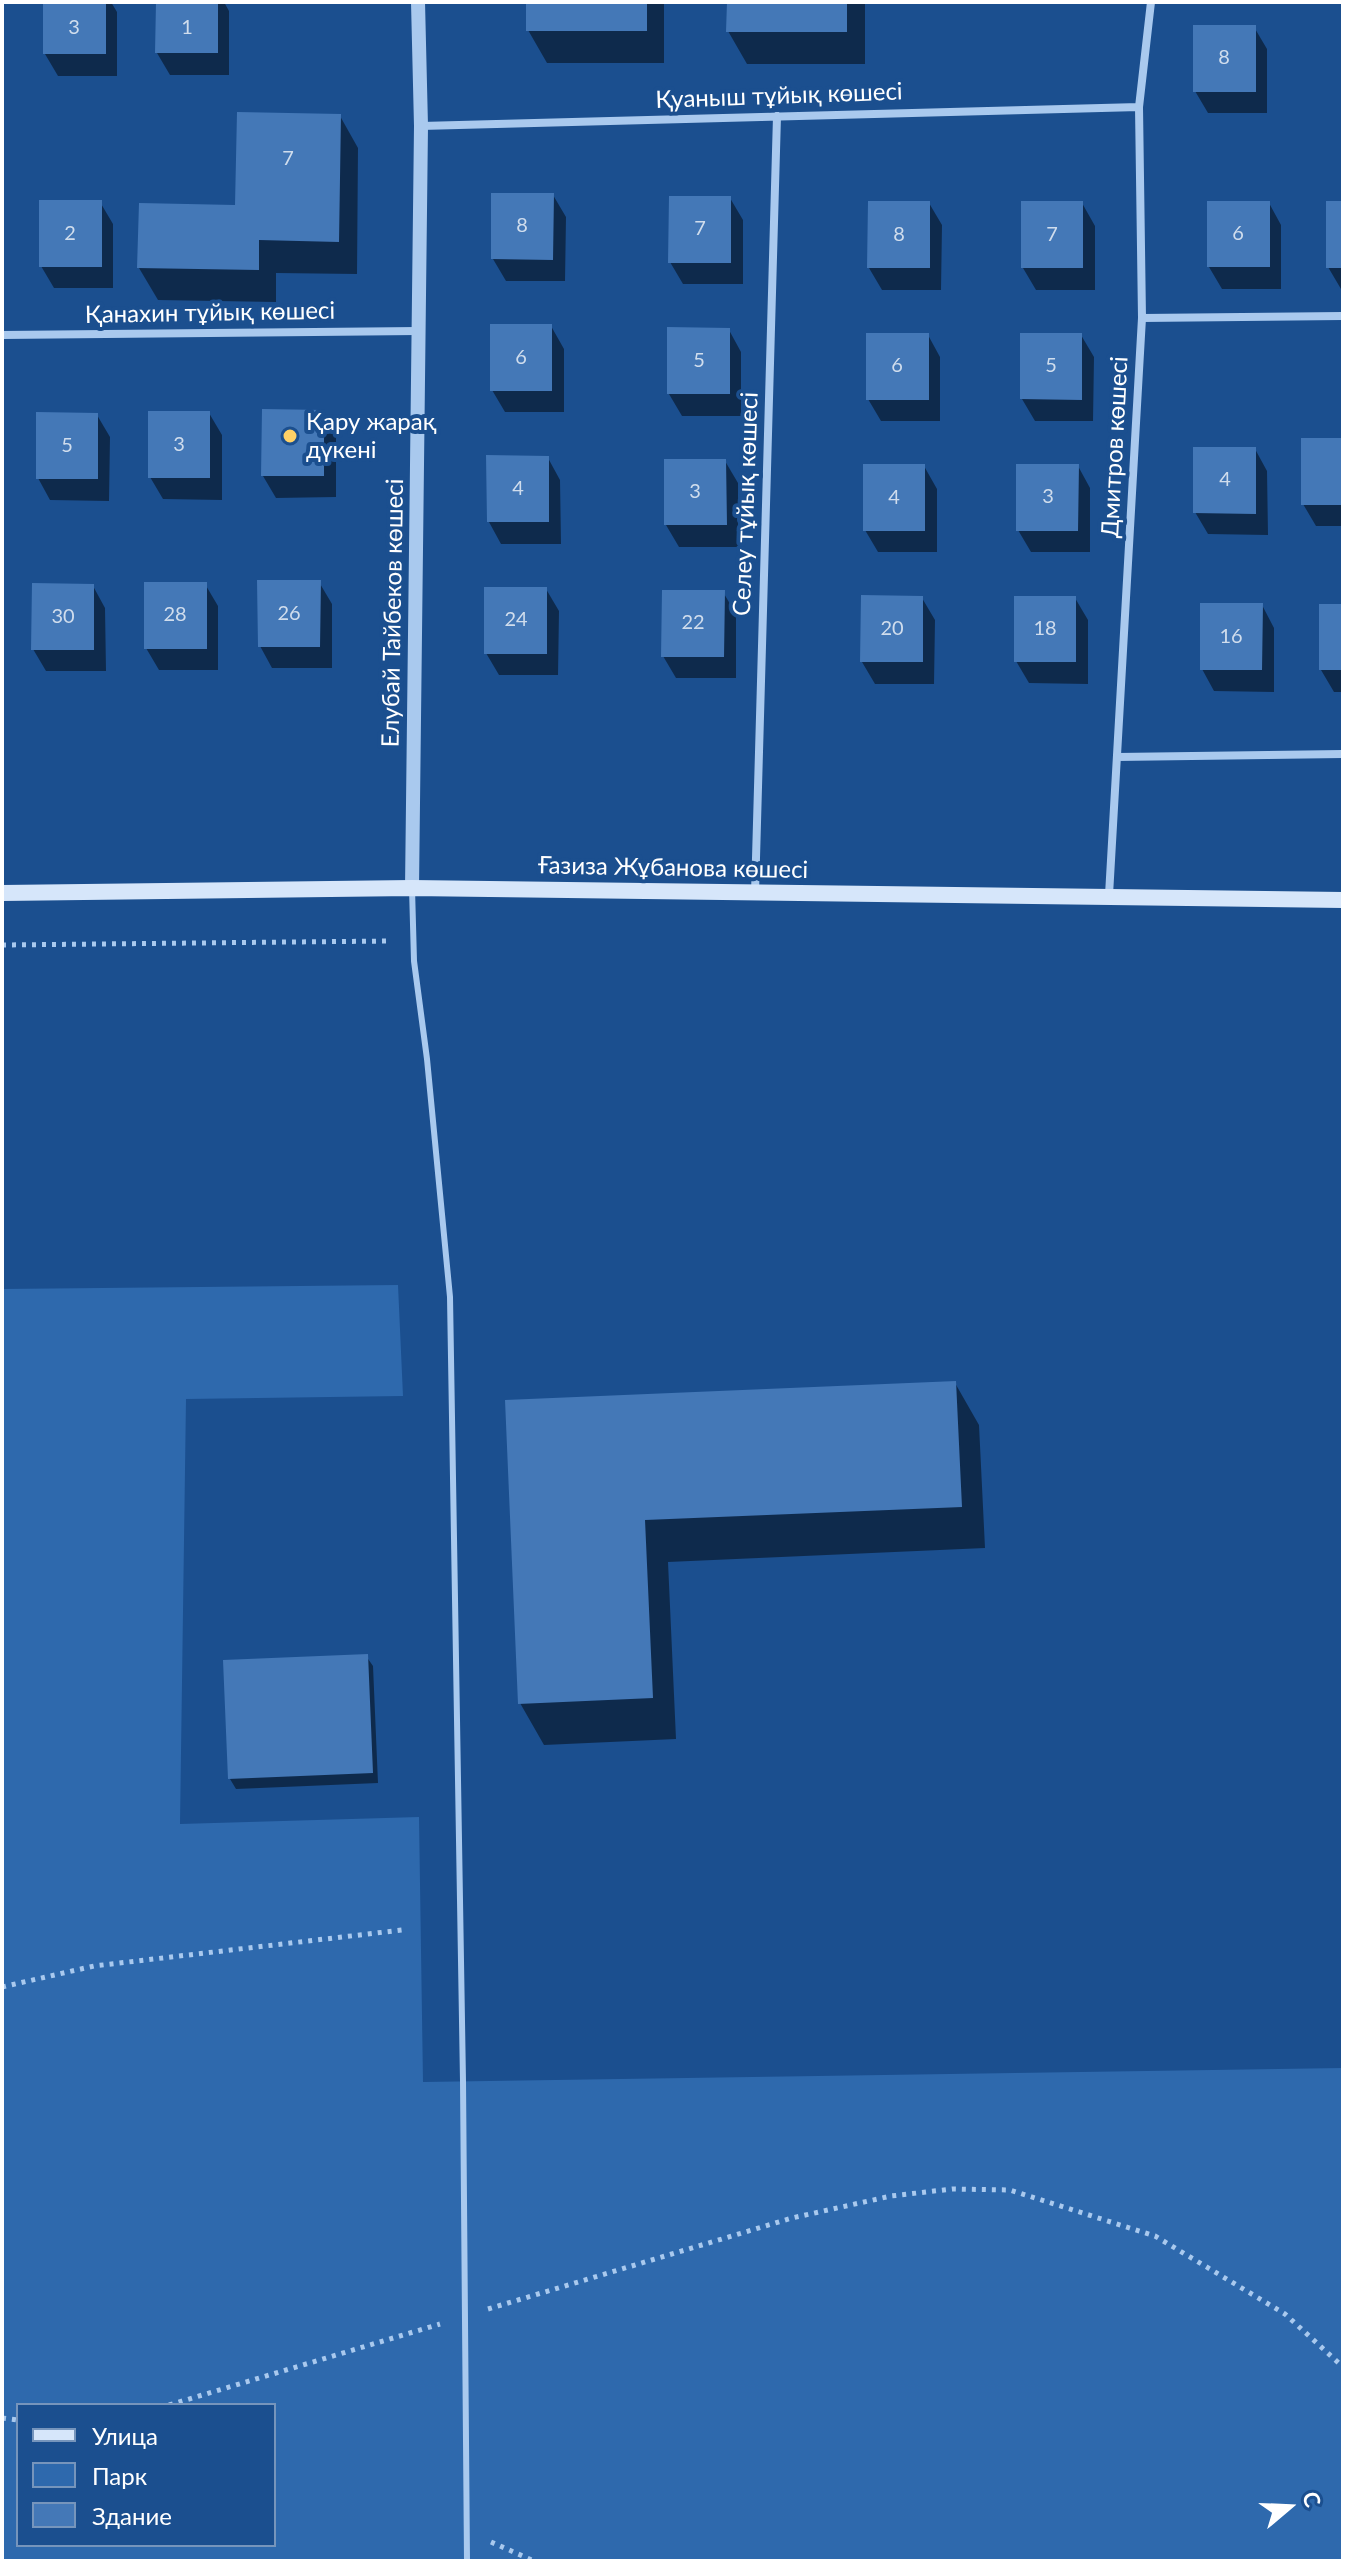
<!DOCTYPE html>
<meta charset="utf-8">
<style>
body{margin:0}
#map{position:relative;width:1345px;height:2563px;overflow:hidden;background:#1b4f8f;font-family:Lato,sans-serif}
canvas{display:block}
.frame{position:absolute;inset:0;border:4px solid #fff;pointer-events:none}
.legend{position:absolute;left:16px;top:2403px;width:260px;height:144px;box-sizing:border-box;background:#1b4f8f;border:2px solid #7695bc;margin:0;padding:10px 14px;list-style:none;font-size:24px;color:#fff}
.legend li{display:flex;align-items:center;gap:16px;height:40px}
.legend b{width:40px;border:2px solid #7695bc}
.north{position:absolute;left:1249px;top:2467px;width:80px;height:80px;-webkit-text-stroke:6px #1b4f8f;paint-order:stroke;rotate:71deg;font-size:22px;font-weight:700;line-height:32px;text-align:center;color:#fff}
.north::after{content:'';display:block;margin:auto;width:28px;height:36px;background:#fff;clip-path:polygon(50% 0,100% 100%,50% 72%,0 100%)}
</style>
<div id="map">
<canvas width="1345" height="2563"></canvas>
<div class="frame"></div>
<ul class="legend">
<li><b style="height:10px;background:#d6e6fa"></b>Улица</li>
<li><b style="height:22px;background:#2e69ad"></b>Парк</li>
<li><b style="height:22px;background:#4478b7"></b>Здание</li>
</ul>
<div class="north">С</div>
</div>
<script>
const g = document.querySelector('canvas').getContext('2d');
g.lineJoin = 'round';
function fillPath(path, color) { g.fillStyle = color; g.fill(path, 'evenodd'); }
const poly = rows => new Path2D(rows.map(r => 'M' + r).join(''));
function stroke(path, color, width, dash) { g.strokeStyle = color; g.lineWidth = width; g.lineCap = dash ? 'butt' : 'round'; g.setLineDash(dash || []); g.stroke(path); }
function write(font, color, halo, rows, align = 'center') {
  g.font = font + ' Lato,sans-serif'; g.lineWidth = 8; g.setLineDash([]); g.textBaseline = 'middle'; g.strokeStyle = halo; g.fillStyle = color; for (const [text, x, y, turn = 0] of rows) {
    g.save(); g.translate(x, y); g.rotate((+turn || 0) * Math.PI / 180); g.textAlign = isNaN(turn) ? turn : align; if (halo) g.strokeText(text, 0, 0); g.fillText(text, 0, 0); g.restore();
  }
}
fillPath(poly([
 [398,1285,403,1396,186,1399,180,1824,419,1817,423,2082,1343,2068,1343,2561,2,2561,2,1289],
 [18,2405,274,2405,274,2545,18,2545]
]), '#2e69ad');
fillPath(poly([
 [45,2,111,2,117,12,117,76,58,76,45,54],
 [158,2,224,2,229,11,229,75,170,75,157,53],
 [528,2,664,2,664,63,547,63,528,30],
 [729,2,865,2,865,64,747,64,728,31],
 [1254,27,1267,49,1267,113,1208,113,1195,91],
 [340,116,358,148,357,274,276,273,276,302,158,300,139,268,237,207],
 [553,195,566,217,565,281,506,281,493,259],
 [730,198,743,220,743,284,683,284,670,262],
 [100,202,113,224,113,288,54,288,41,266],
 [929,203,942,225,941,290,882,290,869,268],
 [1082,203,1095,226,1095,290,1036,290,1023,268],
 [1269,203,1281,225,1281,289,1222,289,1209,267],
 [1343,203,1343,289,1341,289,1328,267],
 [551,326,564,349,564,412,505,412,492,390],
 [729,330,741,352,741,416,682,416,669,394],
 [928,335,940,357,940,421,881,421,868,399],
 [1081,335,1094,357,1093,421,1035,421,1022,399],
 [323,412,336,434,336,497,276,498,263,476],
 [209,413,222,435,222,500,163,499,150,477],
 [97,415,110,437,109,501,50,500,38,478],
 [1343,440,1343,526,1316,526,1303,504],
 [1255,449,1267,471,1268,535,1208,534,1195,512],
 [548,458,560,480,561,544,501,544,489,522],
 [725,461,738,483,738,547,679,547,666,525],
 [924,466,937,489,937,552,878,552,865,530],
 [1078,466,1090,488,1090,552,1031,552,1018,530],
 [319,582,332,604,332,668,272,668,260,646],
 [205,584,218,606,218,670,159,670,146,648],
 [93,586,105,608,106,671,46,671,33,649],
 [546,589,559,611,558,675,499,675,486,653],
 [723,592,736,614,736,678,676,678,663,656],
 [922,598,935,620,934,684,875,684,862,662],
 [1075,598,1088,620,1088,684,1029,683,1016,661],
 [1262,605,1274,628,1274,692,1214,691,1202,669],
 [1343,606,1343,692,1334,692,1321,670],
 [955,1383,979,1425,985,1548,668,1562,676,1739,544,1745,520,1703,507,1402],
 [366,1656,373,1666,378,1783,236,1789,230,1779]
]), '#0007');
fillPath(poly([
 [43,2,106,2,106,54,43,54],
 [156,2,218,2,218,53,155,53],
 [526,2,647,2,647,31,526,31],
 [727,2,847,2,847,32,726,32],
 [1193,25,1256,25,1256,92,1193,92],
 [237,112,341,114,339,242,259,240,259,270,137,268,139,203,235,205],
 [491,193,554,193,553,260,491,259],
 [669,196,731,196,731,263,668,263],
 [39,200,102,200,102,267,39,267],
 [868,201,930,201,930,268,867,268],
 [1021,201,1083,201,1083,268,1021,268],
 [1207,201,1270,201,1270,267,1207,267],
 [1326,201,1343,201,1343,268,1326,268],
 [490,324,552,324,552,391,490,391],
 [667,327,730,328,730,394,667,394],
 [866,333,929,333,929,400,866,400],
 [1020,333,1082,333,1082,400,1020,399],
 [262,409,324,410,324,476,261,476],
 [148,411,210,411,210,478,148,478],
 [36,412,98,413,98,479,36,479],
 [1301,438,1343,438,1343,505,1301,505],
 [1193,447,1256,447,1256,514,1193,513],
 [486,455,549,456,549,522,487,522],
 [664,459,726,459,727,525,664,525],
 [863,464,925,464,925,531,863,531],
 [1016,464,1079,464,1078,531,1016,531],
 [257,580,321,580,320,647,258,647],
 [144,582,207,582,207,649,144,649],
 [32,583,94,584,94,650,31,650],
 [484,587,547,587,547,654,484,654],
 [662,590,725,590,724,657,661,657],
 [861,595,923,596,923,662,860,662],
 [1014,596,1076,596,1076,662,1014,662],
 [1200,603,1263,603,1262,670,1200,670],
 [1319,604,1343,604,1343,670,1319,670],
 [956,1381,962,1507,645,1520,653,1698,518,1704,505,1400],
 [368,1654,373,1773,228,1779,223,1660]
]), '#4478b7');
stroke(poly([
 [2,945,389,941],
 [2,1987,94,1966,402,1930],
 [488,2309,792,2218,891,2196,952,2189,1010,2190,1155,2236,1285,2314,1343,2367],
 [169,2405,440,2324],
 [2,2418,18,2420],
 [491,2542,534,2561]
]), '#a9c9ee', 5, [4, 6]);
stroke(poly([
 [412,888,414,961,427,1059,450,1297,463,2081,467,2561]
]), '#a9c9ee', 6);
stroke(poly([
 [421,126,1139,107],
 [1142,318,1343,316],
 [2,335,418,331],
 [1117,757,1343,754],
 [755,893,777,116],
 [1109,895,1142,318,1139,107,1151,2]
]), '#a9c9ee', 8);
stroke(poly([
 [412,888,421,126,418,2]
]), '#a9c9ee', 14);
stroke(poly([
 [2,893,412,888,1343,900]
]), '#d6e6fa', 16);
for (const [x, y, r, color] of [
 [290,436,8,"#ffd166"]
]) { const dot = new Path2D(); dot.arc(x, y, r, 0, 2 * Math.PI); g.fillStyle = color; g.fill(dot); stroke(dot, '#1b4f8f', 3); }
write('20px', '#d0dded', null, [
 ["3",74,28],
 ["1",187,28],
 ["8",1224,58],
 ["7",288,159],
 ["8",522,226],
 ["7",700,229],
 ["2",70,234],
 ["6",1238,234],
 ["8",899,235],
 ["7",1052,235],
 ["6",521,358],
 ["5",699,361],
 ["6",897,366],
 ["5",1051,366],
 ["3",179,445],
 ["5",67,446],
 ["4",1225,480],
 ["4",518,489],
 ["3",695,492],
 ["3",1048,497],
 ["4",894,498],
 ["26",289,614],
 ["28",175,615],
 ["30",63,617],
 ["24",516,620],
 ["22",693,623],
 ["20",892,629],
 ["18",1045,629],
 ["16",1231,637]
]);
write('24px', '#fff', '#1b4f8f', [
 ["Қуаныш тұйық көшесі",779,96,-2],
 ["Қанахин тұйық көшесі",210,313,-1],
 ["Дмитров көшесі",1115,447,-87],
 ["Селеу тұйық көшесі",746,504,-88],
 ["Елубай Тайбеков көшесі",393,613,-89],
 ["Ғазиза Жұбанова көшесі",673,868,1]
]);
write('24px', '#fff', '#1b4f8f', [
 ["Қару жарақ",306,422],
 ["дүкені",306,450]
], 'left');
</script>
